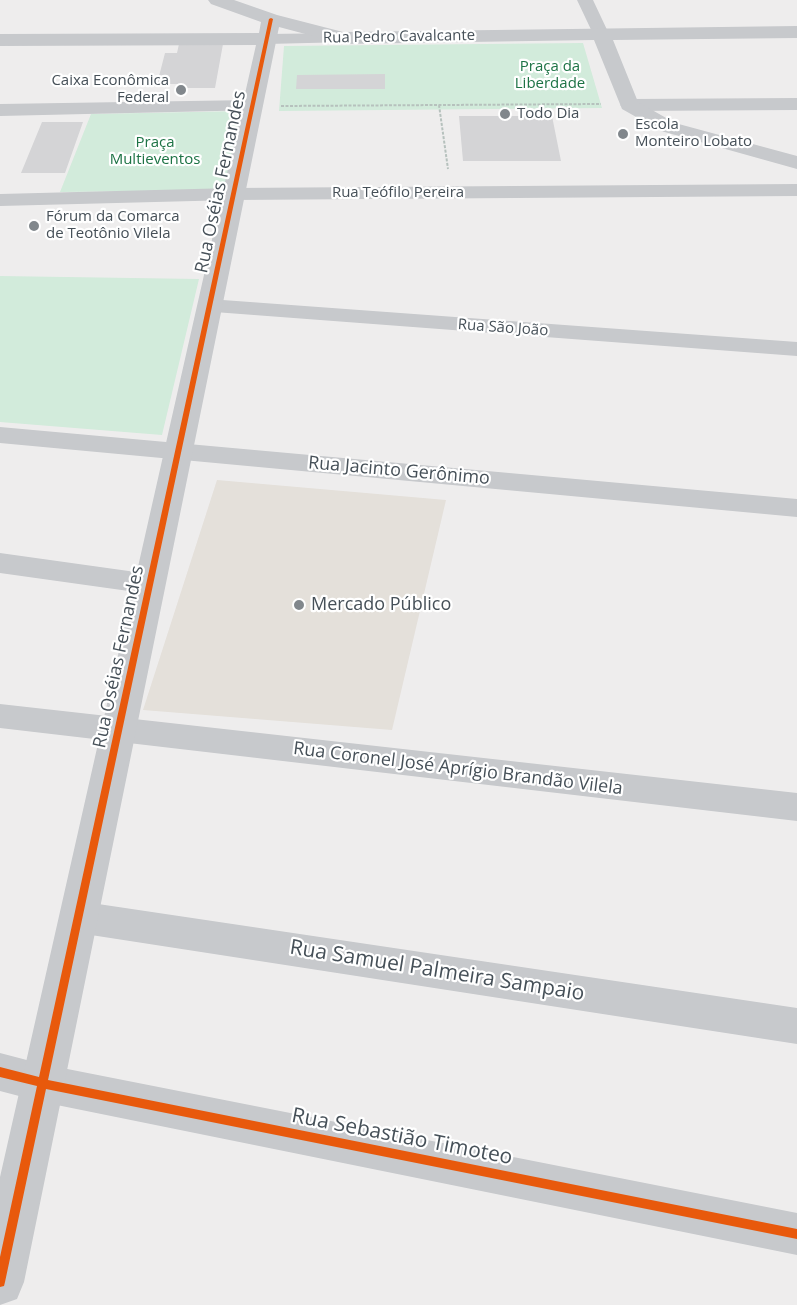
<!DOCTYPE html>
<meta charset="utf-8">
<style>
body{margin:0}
canvas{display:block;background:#eeeded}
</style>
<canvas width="797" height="1305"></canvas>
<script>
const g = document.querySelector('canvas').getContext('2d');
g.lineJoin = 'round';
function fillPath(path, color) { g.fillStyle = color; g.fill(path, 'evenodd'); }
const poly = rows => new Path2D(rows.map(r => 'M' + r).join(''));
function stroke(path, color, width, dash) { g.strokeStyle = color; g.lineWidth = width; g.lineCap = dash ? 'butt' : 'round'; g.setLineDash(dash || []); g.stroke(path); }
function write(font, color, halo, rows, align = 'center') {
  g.font = font + ' "Open Sans",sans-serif'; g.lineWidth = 4.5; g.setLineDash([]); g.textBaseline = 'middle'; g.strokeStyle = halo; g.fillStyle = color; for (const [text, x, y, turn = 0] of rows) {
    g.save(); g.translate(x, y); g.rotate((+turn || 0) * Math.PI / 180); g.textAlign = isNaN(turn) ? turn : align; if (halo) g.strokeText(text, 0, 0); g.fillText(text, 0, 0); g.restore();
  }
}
fillPath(poly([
 [217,480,446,500,392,730,143,710]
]), '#e4e0da');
fillPath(poly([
 [583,43,602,108,279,111,284,46],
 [243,111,227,190,60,192,91,114],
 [0,276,199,279,162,435,0,422]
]), '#d2ebdb');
fillPath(poly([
 [179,44,223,44,215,88,184,88,185,84,157,84,165,53,177,53],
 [385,74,385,89,296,89,297,75],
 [459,116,552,116,561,161,463,161],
 [42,122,83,122,65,173,21,173]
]), '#d4d4d6');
stroke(poly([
 [439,105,448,169],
 [281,106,601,104]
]), '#b6c1bd', 2, [3, 1.5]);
fillPath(poly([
 [577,0,593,0,609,34,607,38,595,38,577,0],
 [343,33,349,34,351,38,349,42,267,44,259,39,267,34,343,33],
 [797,98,797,110,629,111,620,105,629,99,797,98],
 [252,100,261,106,259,110,0,116,0,104,252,100],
 [797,184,797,196,233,200,0,206,0,194,233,188,797,184],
 [209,299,797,342,797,356,201,311,198,306,201,301,209,299],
 [0,427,797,499,797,517,0,443,0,427],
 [0,553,150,574,160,577,164,584,160,591,150,594,0,573,0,553],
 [0,704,797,793,797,821,0,728,0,704],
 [78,901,797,1008,797,1044,78,933,65,928,60,917,65,906,78,901],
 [0,1053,42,1064,797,1213,797,1255,42,1102,0,1091,0,1053]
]), '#c7c9cc');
fillPath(poly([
 [208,0,234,0,277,15,343,32,797,26,797,38,613,40,638,102,675,123,797,156,797,169,661,131,622,109,594,40,343,44,279,27,24,1282,17,1299,0,1305,0,1177,256,45,0,46,0,34,259,33,261,22,211,4,208,0]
]), '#c7c9cc');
fillPath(poly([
 [271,18,273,19,48,1080,797,1229,797,1239,46,1089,5,1282,4,1286,0,1287,0,1257,37,1086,0,1077,0,1067,39,1077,269,19,271,18]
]), '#e8590c');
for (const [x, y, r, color] of [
 [181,90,6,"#81878c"],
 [505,114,6,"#81878c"],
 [623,134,6,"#81878c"],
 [34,226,6,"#81878c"],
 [299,605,6,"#81878c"]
]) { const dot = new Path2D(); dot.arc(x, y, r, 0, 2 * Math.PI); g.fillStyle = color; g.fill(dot); stroke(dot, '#fff', 2); }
write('15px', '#465058', '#fff', [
 ["Rua Pedro Cavalcante",399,37,-1],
 ["Rua Teófilo Pereira",398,193],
 ["Rua São João",503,328,4]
]);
write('15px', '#1d7345', '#fff', [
 ["Praça da",550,67],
 ["Liberdade",550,84],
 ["Praça",155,143],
 ["Multieventos",155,160]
]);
write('15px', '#465058', '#fff', [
 ["Caixa Econômica",169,81,"right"],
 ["Federal",169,98,"right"],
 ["Todo Dia",517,114],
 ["Escola",635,125],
 ["Monteiro Lobato",635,142],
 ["Fórum da Comarca",46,217],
 ["de Teotônio Vilela",46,234]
], 'left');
write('18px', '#465058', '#fff', [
 ["Rua Oséias Fernandes",221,182,-78],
 ["Rua Jacinto Gerônimo",399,471,5],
 ["Rua Oséias Fernandes",119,657,-78],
 ["Rua Coronel José Aprígio Brandão Vilela",458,769,7]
]);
write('18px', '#465058', '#fff', [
 ["Mercado Público",311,605]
], 'left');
write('21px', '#465058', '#fff', [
 ["Rua Samuel Palmeira Sampaio",437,971,9],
 ["Rua Sebastião Timoteo",402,1137,11]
]);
</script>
